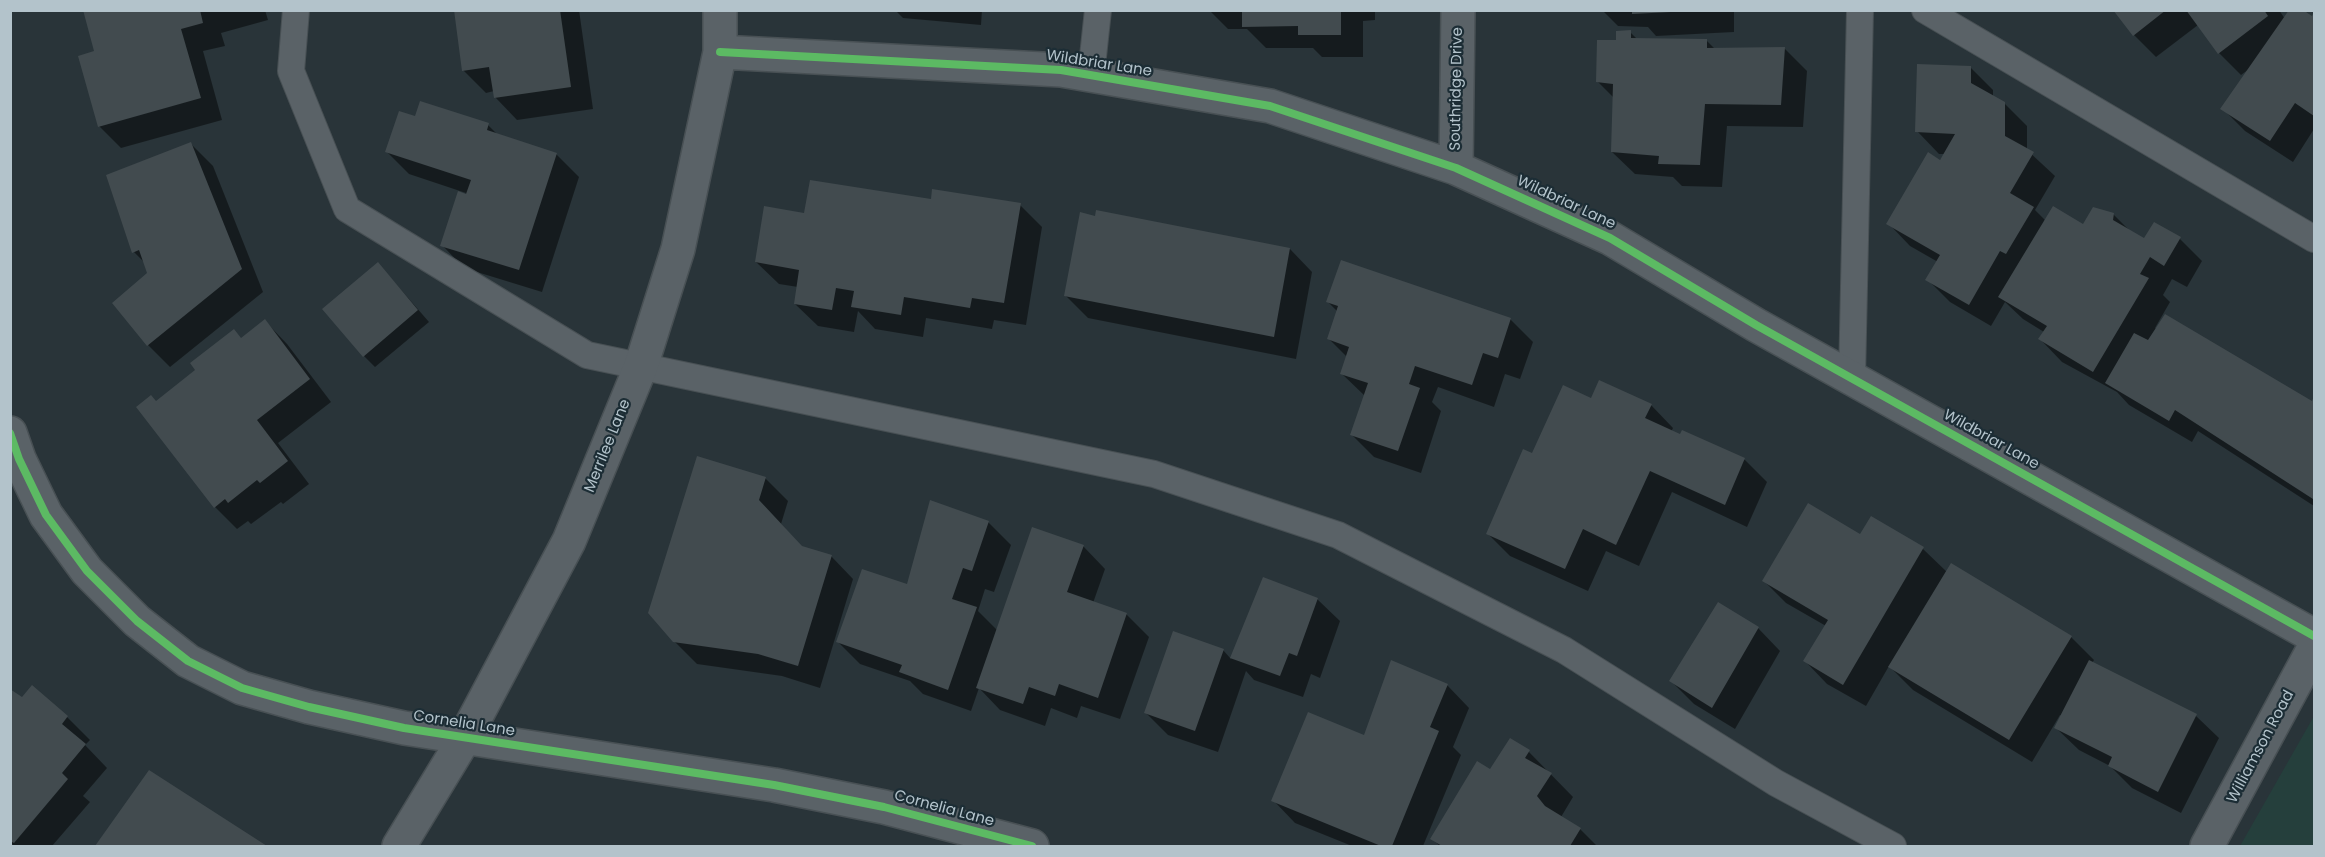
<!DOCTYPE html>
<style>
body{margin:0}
#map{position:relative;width:2325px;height:857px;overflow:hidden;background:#293439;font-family:Poppins,sans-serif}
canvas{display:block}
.frame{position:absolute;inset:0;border:12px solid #b3c3cb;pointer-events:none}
</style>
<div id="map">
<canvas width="2325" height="857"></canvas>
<div class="frame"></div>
</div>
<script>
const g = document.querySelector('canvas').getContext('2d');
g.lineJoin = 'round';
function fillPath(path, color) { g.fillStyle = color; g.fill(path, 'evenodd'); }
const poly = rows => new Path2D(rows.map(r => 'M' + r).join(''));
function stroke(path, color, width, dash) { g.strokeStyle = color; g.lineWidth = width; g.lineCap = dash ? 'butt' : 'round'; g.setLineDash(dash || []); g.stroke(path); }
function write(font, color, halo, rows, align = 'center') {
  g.font = font + ' Poppins,sans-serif'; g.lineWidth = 4.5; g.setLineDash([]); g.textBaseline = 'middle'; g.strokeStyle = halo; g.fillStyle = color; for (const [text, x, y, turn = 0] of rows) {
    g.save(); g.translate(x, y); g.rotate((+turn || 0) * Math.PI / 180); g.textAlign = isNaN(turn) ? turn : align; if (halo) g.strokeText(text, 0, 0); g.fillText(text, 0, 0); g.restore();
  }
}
fillPath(poly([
 [2314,716,2314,846,2240,846]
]), '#253f3c');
fillPath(poly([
 [85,10,265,10,268,20,221,33,225,46,203,51,222,120,121,148,99,126,96,52],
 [455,10,579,10,593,109,517,120,495,97,494,91,486,93,463,70],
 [895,10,982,10,981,25,903,18],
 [1209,10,1375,10,1375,20,1363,21,1363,57,1322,57,1313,48,1266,48,1247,29,1228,29],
 [1602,10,1734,10,1734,32,1656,36,1648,27,1618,26],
 [2115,10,2279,10,2285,19,2312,18,2314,15,2314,129,2293,162,2245,131,2222,108,2249,69,2241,75,2219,53,2198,25,2156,57,2134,35],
 [1630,32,1638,40,1706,40,1716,50,1784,48,1807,71,1803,127,1727,126,1722,187,1682,186,1673,177,1635,174,1612,152,1614,98,1597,81,1618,41],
 [1971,68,1993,90,1993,97,2004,103,2027,126,2027,150,2055,176,2035,210,2046,221,2083,226,2113,214,2131,232,2145,240,2180,239,2202,261,2187,287,2172,279,2163,295,2170,302,2155,328,2312,403,2314,399,2314,506,2198,431,2192,442,2129,405,2117,392,2062,362,2040,339,2044,332,2023,319,2005,302,1991,326,1950,302,1927,279,1938,262,1910,246,1888,223,1945,154,1939,154,1917,131],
 [416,118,488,125,499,136,556,154,579,177,542,292,464,268,442,245,466,193,409,174,387,152],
 [191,144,213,166,263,292,170,367,148,345,149,273,146,264,134,252],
 [932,201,1020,205,1042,227,1026,325,994,320,992,329,926,318,923,337,875,329,858,311,854,332,818,326,795,304,798,287,779,284,756,262,805,214],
 [1290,249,1312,272,1296,359,1088,318,1066,296],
 [389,276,429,322,375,367,364,356],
 [1328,302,1510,319,1533,342,1520,379,1505,374,1494,407,1438,387,1432,402,1441,411,1421,473,1374,457,1352,435,1365,396,1342,374,1347,357,1329,339,1338,312],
 [265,321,287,344,331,402,278,443,309,484,283,504,281,502,251,524,248,521,237,529,215,507,156,402],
 [1592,399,1651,405,1673,428,1671,432,1681,436,1683,432,1745,460,1767,482,1747,527,1672,492,1639,566,1606,551,1588,591,1510,556,1487,533,1533,455],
 [765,478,788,501,781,524,803,548,831,556,853,579,820,688,782,676,697,664,674,641],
 [988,522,1011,545,994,592,985,589,978,611,998,631,1083,546,1105,569,1093,603,1126,614,1149,637,1120,719,1081,706,1077,718,1051,708,1045,726,1000,710,979,688,971,711,923,694,910,681,860,664,838,642],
 [1861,536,1923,549,1947,572,2071,637,2094,660,2092,663,2196,716,2219,738,2181,813,2132,788,2110,766,2079,750,2056,728,2062,716,2060,715,2032,762,1913,690,1889,666,1866,706,1827,684,1805,661,1826,626,1786,603,1764,581],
 [1264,579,1317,599,1340,621,1320,678,1311,674,1303,697,1254,680,1246,671,1218,752,1168,735,1146,713,1223,650,1231,659],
 [1758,628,1780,651,1735,729,1694,704,1671,681],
 [1447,685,1469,708,1453,747,1461,755,1423,846,1352,846,1295,823,1273,800,1365,737],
 [32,688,67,717,90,740,85,745,107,768,83,796,90,802,52,846,15,846,10,843,10,691,22,699],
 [1510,740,1529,752,1573,797,1561,817,1580,829,1597,846,1440,846,1432,839,1491,771],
 [149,772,264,846,97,846]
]), '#0007');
fillPath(poly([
 [83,10,200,10,203,23,181,29,201,98,98,127,78,56,94,51],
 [454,10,560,10,571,87,494,98,489,67,462,71],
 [1242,10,1341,10,1341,35,1298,35,1298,26,1242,27],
 [1632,10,1671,10,1671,12,1632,14],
 [2113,10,2166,10,2133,36],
 [2186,10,2264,10,2268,16,2218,54],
 [2289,10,2303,10,2312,16,2314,12,2314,116,2295,103,2270,141,2220,109],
 [1631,30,1631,38,1707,39,1707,48,1785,47,1781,105,1705,104,1700,165,1658,164,1659,156,1611,152,1613,84,1596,82,1597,40,1616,40,1616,31],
 [1917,64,1971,66,1971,83,2005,102,2005,136,2034,152,2010,193,2034,207,2006,254,2000,251,1969,305,1925,280,1940,255,1886,224,1928,152,1940,160,1955,134,1915,132],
 [420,101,489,123,487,130,557,153,519,270,440,246,458,191,466,194,471,180,385,152,399,111,415,116],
 [191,142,242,269,147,346,112,303,147,273,139,250,132,253,106,175],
 [810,180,931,199,932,189,1021,203,1004,303,972,298,970,308,904,297,901,315,851,307,854,291,836,288,832,310,794,304,799,270,755,262,764,206,804,213],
 [2053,206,2083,224,2093,207,2114,213,2113,220,2144,238,2154,222,2181,237,2164,266,2150,257,2140,274,2149,278,2093,372,2038,339,2047,326,1998,297],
 [1096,210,1290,248,1274,337,1064,296,1080,212,1095,216],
 [1341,260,1511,318,1498,358,1483,353,1472,385,1415,366,1409,384,1420,388,1398,451,1350,435,1368,383,1340,374,1349,347,1327,339,1338,306,1326,302],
 [378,262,418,310,363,357,322,309],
 [2165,314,2312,401,2314,396,2313,499,2175,410,2169,421,2105,383,2134,333,2148,340],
 [265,319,310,379,257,420,288,461,260,483,257,480,228,503,225,499,214,508,136,407,151,395,156,401,195,370,190,363,234,329,241,338],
 [1599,380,1652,404,1645,418,1680,434,1682,430,1745,458,1725,505,1650,471,1616,545,1583,529,1565,569,1486,534,1523,449,1532,453,1563,385,1591,398],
 [697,456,766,477,759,500,802,546,832,555,798,666,758,654,673,642,648,613],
 [930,500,989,521,972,571,963,568,952,599,977,607,948,690,899,672,902,665,836,642,862,569,907,584],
 [1808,503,1860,534,1871,516,1924,547,1843,685,1803,661,1828,620,1762,581],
 [1032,527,1084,545,1067,592,1127,613,1098,698,1059,684,1055,696,1029,687,1023,704,976,688],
 [1951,563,2072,636,2009,740,1888,667],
 [1263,577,1318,598,1297,656,1289,653,1280,676,1230,658],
 [1718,602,1759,627,1712,708,1669,681],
 [1173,631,1224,649,1195,731,1144,713],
 [1391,660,1448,684,1430,727,1439,731,1392,846,1381,846,1271,801,1308,712,1364,735],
 [2089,660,2197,714,2158,792,2108,766,2112,757,2054,728],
 [32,685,68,716,62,724,86,744,62,773,68,779,14,843,10,841,10,689,22,697],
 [1510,738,1530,750,1525,758,1552,773,1537,796,1545,806,1581,828,1570,846,1442,846,1430,839,1477,761,1490,769],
 [149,770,267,846,95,846]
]), '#424b4f');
const service = poly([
 [296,10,291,71,347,209,587,355,1154,474,1338,535,1564,650,1776,783,1893,846],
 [1925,10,2314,239],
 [1091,75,1098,10],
 [1852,378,1860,10]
]);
const minor = poly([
 [720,52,1061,70,1270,106,1456,168,1610,238,1756,325,2314,636],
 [1456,168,1458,10],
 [10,433,19,459,46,515,87,571,137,621,188,661,242,688,309,707,404,728,774,785,884,807,1032,846],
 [399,846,464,739,569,541,641,366,678,249,720,52,720,10]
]);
const tertiary = poly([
 [2207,846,2314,648]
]);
stroke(service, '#485054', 28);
stroke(minor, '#485054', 36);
stroke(tertiary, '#485054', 36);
stroke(service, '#5a6267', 26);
stroke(minor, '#5a6267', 33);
stroke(tertiary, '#5a6267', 33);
stroke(poly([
 [720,52,1061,70,1270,106,1456,168,1610,238,1756,325,2314,636],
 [10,433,19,459,46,515,87,571,137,621,188,661,242,688,309,707,404,728,774,785,884,807,1032,846]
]), '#5cba63', 8);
write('15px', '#b3c3cb', '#1c2d35', [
 ["Wildbriar Lane",1099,64,9],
 ["Southridge Drive",1457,89,-89],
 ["Wildbriar Lane",1566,203,25],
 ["Wildbriar Lane",1991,440,29],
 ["Merrilee Lane",608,446,-68],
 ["Cornelia Lane",464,724,9],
 ["Williamson Road",2261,747,-62],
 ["Cornelia Lane",944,809,15]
]);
</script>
